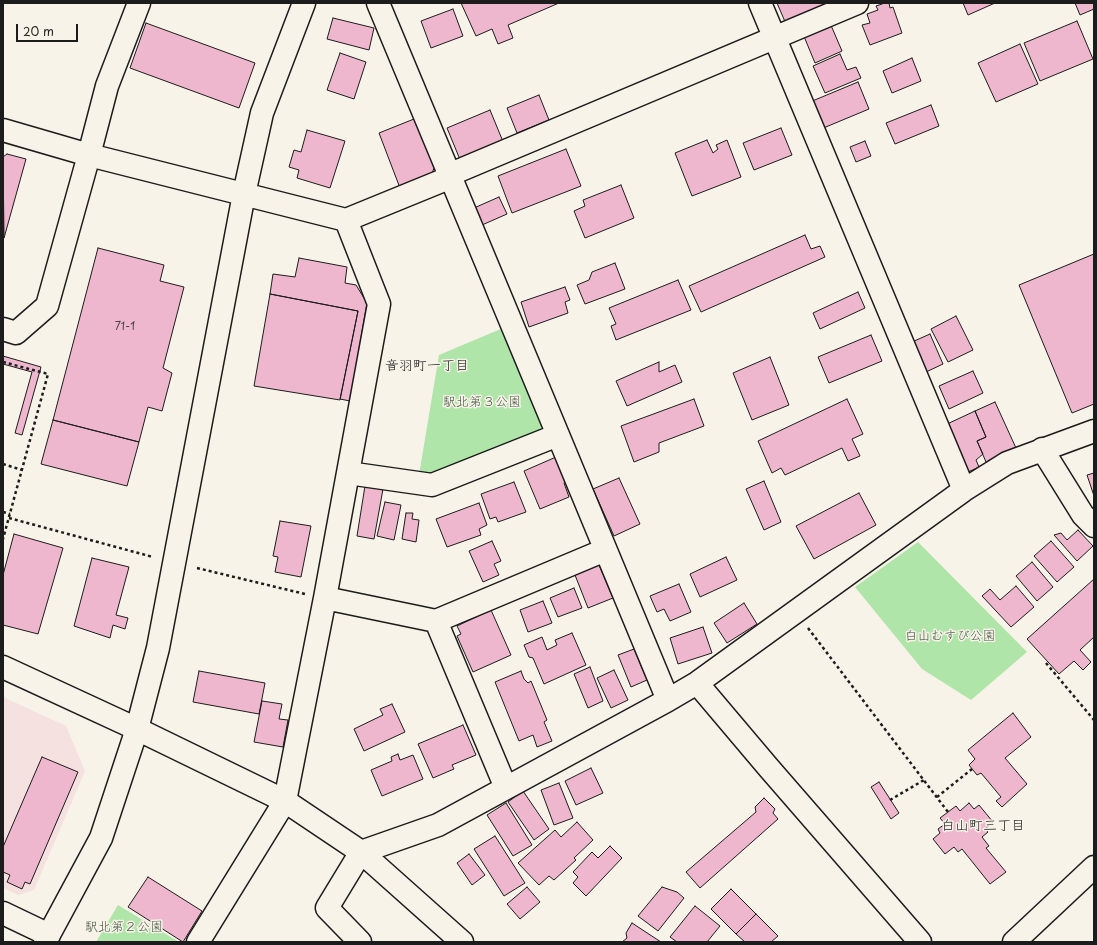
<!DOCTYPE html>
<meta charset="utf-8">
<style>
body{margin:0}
#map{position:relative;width:1097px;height:945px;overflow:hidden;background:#f7f3e8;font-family:"Playpen Sans",sans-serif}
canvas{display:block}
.frame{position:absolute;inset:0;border:4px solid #1c1c1c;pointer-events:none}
.scale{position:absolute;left:16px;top:24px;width:62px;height:18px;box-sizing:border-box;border:2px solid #1c1c1c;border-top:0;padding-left:5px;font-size:12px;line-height:14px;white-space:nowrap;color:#1c1c1c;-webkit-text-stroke:3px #f7f3e8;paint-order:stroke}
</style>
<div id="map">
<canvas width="1097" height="945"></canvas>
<div class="frame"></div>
<div class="scale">20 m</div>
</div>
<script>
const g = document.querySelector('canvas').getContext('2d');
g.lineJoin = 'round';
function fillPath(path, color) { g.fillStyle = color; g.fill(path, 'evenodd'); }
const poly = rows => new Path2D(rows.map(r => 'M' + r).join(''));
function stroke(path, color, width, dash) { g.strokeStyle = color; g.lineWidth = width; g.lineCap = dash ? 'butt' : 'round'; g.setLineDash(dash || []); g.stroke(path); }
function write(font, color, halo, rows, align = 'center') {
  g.font = font + ' "Playpen Sans","Klee One",sans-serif'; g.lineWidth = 3; g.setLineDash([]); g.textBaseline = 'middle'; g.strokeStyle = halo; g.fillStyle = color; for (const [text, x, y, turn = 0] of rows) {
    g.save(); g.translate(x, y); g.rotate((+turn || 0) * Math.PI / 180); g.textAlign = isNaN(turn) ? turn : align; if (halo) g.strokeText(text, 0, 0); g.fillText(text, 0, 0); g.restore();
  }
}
fillPath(poly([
 [3,697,66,726,85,771,34,890,18,895,3,888]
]), '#f4e1e0');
fillPath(poly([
 [503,328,544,420,540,430,432,478,419,475,439,355],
 [918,542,1027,652,971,700,922,669,855,587],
 [118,905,179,942,96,942]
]), '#afe5a8');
const building = poly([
 [461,3,559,3,508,25,513,38,498,44,492,29,476,36,461,3],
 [777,3,835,3,786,24,777,3],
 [885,3,889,3,890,8,893,7,902,33,870,45,862,25,870,23,867,14,878,10,876,6,885,3],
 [963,3,995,3,968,15,963,3],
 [1075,3,1094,3,1094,9,1080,15,1075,3],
 [453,9,463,36,431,48,421,21,453,9],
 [333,18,374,28,369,50,327,39,333,18],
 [1077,21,1093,59,1040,81,1024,43,1077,21],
 [146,23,255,63,239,108,130,68,146,23],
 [830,23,842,51,815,63,803,34,830,23],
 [1020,44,1038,84,996,102,978,63,1020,44],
 [340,53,366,62,354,99,327,90,340,53],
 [840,54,847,70,856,67,861,78,825,93,813,66,840,54],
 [912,58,921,81,892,93,883,71,912,58],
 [858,82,869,109,821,129,810,102,858,82],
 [539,95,549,120,517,133,507,108,539,95],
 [931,105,939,126,895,144,886,123,931,105],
 [490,110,504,144,461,162,447,128,490,110],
 [419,117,437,162,430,177,400,188,379,133,419,117],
 [781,128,792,155,754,170,743,143,781,128],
 [307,130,345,141,330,188,297,178,299,170,289,167,294,150,301,152,307,130],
 [707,140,713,153,718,149,716,145,727,140,741,177,692,196,675,153,707,140],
 [865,141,871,156,856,162,850,147,865,141],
 [566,149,581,186,512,213,498,176,566,149],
 [7,154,26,159,4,238,3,157,7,154],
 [621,185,634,218,585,238,574,211,585,206,583,200,621,185],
 [499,197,507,214,482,225,474,208,499,197],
 [805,235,811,249,820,246,825,257,701,312,689,286,805,235],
 [98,248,164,265,160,281,184,287,163,368,172,373,162,411,148,407,139,442,53,420,98,248],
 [1094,254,1094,404,1072,413,1019,285,1094,254],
 [299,258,347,267,345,283,356,285,367,303,350,401,340,399,358,311,270,294,273,274,295,277,299,258],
 [615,263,625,289,585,304,577,285,589,280,592,272,615,263],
 [678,280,691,310,616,340,611,326,616,324,609,308,678,280],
 [565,287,570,300,565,302,568,313,529,327,521,302,565,287],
 [858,292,865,308,820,329,813,313,858,292],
 [270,294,358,311,340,400,254,386,270,294],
 [956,316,973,350,948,362,931,329,956,316],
 [930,334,943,364,926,372,912,342,930,334],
 [871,335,882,361,829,383,818,357,871,335],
 [3,356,41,367,22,435,15,433,32,372,3,364,3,356],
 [770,357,789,405,752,420,733,373,770,357],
 [659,362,659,372,675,365,682,382,627,406,616,381,659,362],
 [973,371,983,393,949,409,939,386,973,371],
 [694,399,704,426,659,443,659,452,634,462,621,426,694,399],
 [847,399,863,434,852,439,860,456,848,461,842,448,785,475,781,468,772,473,758,441,847,399],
 [995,402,1016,448,986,462,977,441,986,437,975,411,995,402],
 [975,411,986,437,977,441,983,454,976,460,979,467,966,473,945,425,975,411],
 [53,420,139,442,127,486,41,464,53,420],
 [556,457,566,480,564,483,569,497,540,509,524,471,556,457],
 [1094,473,1094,496,1087,475,1094,473],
 [619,478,640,524,614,536,593,489,619,478],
 [764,481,781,522,764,530,746,489,764,481],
 [514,482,526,512,498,522,496,517,490,519,481,494,514,482],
 [365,486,383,489,374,539,357,536,365,486],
 [859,493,876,525,814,559,796,526,859,493],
 [385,502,401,505,394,540,377,536,385,502],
 [479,503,487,525,479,529,481,535,447,547,436,519,479,503],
 [406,513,413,513,412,519,419,520,416,542,402,539,406,513],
 [280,521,311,526,301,577,275,572,278,557,273,556,280,521],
 [1078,530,1093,546,1077,561,1054,535,1061,533,1067,540,1078,530],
 [14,534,63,548,38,634,3,625,3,575,14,534],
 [492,541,501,561,494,564,499,575,483,582,469,551,492,541],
 [1051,541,1074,567,1057,582,1034,556,1051,541],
 [726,557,737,580,700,597,690,574,726,557],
 [92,558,129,567,116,615,128,618,125,629,113,625,110,638,74,626,92,558],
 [1032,562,1053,587,1037,601,1016,576,1032,562],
 [599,565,613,598,588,608,575,575,599,565],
 [1094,579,1094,637,1080,650,1091,662,1083,670,1074,661,1059,674,1027,639,1094,579],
 [679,584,691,612,670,621,664,609,657,612,650,596,679,584],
 [1016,586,1034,607,1011,627,982,596,990,589,1000,600,1016,586],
 [574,588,582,608,558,617,550,598,574,588],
 [543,601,552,623,528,632,520,610,543,601],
 [744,603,757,624,727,643,714,623,744,603],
 [491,610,511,655,473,672,457,636,461,634,457,626,491,610],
 [703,627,712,653,678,664,670,638,703,627],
 [572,633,586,665,544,684,533,658,529,657,524,645,542,637,547,650,557,645,555,640,572,633],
 [634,649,647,680,631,687,618,655,634,649],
 [590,667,603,701,588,708,574,674,590,667],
 [614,670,628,700,611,708,597,678,614,670],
 [199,671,265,683,259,714,193,702,199,671],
 [521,671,524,679,528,683,531,681,547,720,544,722,552,741,537,747,533,735,519,741,495,682,521,671],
 [262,701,282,704,279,719,288,720,283,747,254,742,262,701],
 [392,704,405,732,364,751,354,729,383,715,380,709,392,704],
 [1013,713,1031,737,1005,758,1027,784,1002,807,996,801,1001,797,981,773,977,775,969,765,975,759,968,750,1013,713],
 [463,725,476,755,452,765,454,769,433,778,418,744,463,725],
 [398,754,400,760,413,755,423,779,382,796,371,770,392,761,391,757,398,754],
 [42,757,78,772,30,884,25,882,22,889,7,882,10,875,3,872,3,847,42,757],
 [591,768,603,793,576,805,565,781,591,768],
 [879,782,899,813,891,819,871,787,879,782],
 [559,783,573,818,554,825,541,790,559,783],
 [523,791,549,829,534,840,508,802,523,791],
 [764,798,775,809,773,813,778,819,700,888,686,872,756,812,755,807,764,798],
 [506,803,532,845,513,856,487,815,506,803],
 [969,803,974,809,979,805,993,822,985,829,988,832,982,837,989,846,986,848,1006,872,990,884,962,849,958,852,954,847,945,854,933,839,940,833,938,829,945,824,940,818,956,806,960,811,969,803],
 [577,822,593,840,574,858,576,860,554,880,549,876,539,885,518,863,555,830,561,837,577,822],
 [495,836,525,883,504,896,474,849,495,836],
 [610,846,622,858,586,896,573,883,578,877,573,872,592,852,598,858,610,846],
 [469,854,485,875,472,885,457,863,469,854],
 [148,877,202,911,183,942,128,907,148,877],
 [527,887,540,902,520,919,507,904,527,887],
 [662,887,677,892,684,898,658,931,638,916,662,887],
 [731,889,756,914,736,934,711,909,731,889],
 [695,906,720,926,707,942,677,942,670,937,695,906],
 [756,914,778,936,771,942,745,942,736,934,756,914],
 [632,923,661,942,622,942,627,938,626,933,632,923]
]);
fillPath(building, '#eeb7ce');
stroke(building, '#1c1c1c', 1);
const minor = poly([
 [139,3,107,86,89,155,346,220,379,304,325,598,285,801,198,942],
 [304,3,262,113,244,194,158,648,137,729,285,801,361,852,462,942],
 [760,3,964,490],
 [3,130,89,155,47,306,16,333,3,329],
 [346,220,444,180,451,174,857,3],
 [558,435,668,700],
 [1042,449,1083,515,1094,526],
 [348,473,432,485,558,435,378,3],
 [325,598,436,621,605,550],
 [436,621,506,788],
 [3,667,137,729,101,838,45,942],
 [697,683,768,767,920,942],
 [3,913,49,935],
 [360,942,327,908,361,852,438,825,668,700,697,683,964,490,1007,463,1094,431],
 [1014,942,1094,867]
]);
stroke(minor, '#1c1c1c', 25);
stroke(poly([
 [3,362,48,374,3,539],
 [3,464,22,470],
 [3,512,10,514],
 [9,518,153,557],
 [197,568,305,594],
 [808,628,948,812],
 [1046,663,1094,720],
 [937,797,972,769],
 [890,800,924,780]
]), '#1c1c1c', 2.5, [3, 3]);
stroke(minor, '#f7f3e8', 22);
write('11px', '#504348', null, [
 ["71-1",125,327]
]);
write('13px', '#485846', '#f7f3e8', [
 ["駅北第３公園",482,402],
 ["白山むすび公園",950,636],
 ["駅北第２公園",124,927]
]);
write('14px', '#1c1c1c', '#f7f3e8', [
 ["音羽町一丁目",427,366],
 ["白山町三丁目",983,826]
]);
</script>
